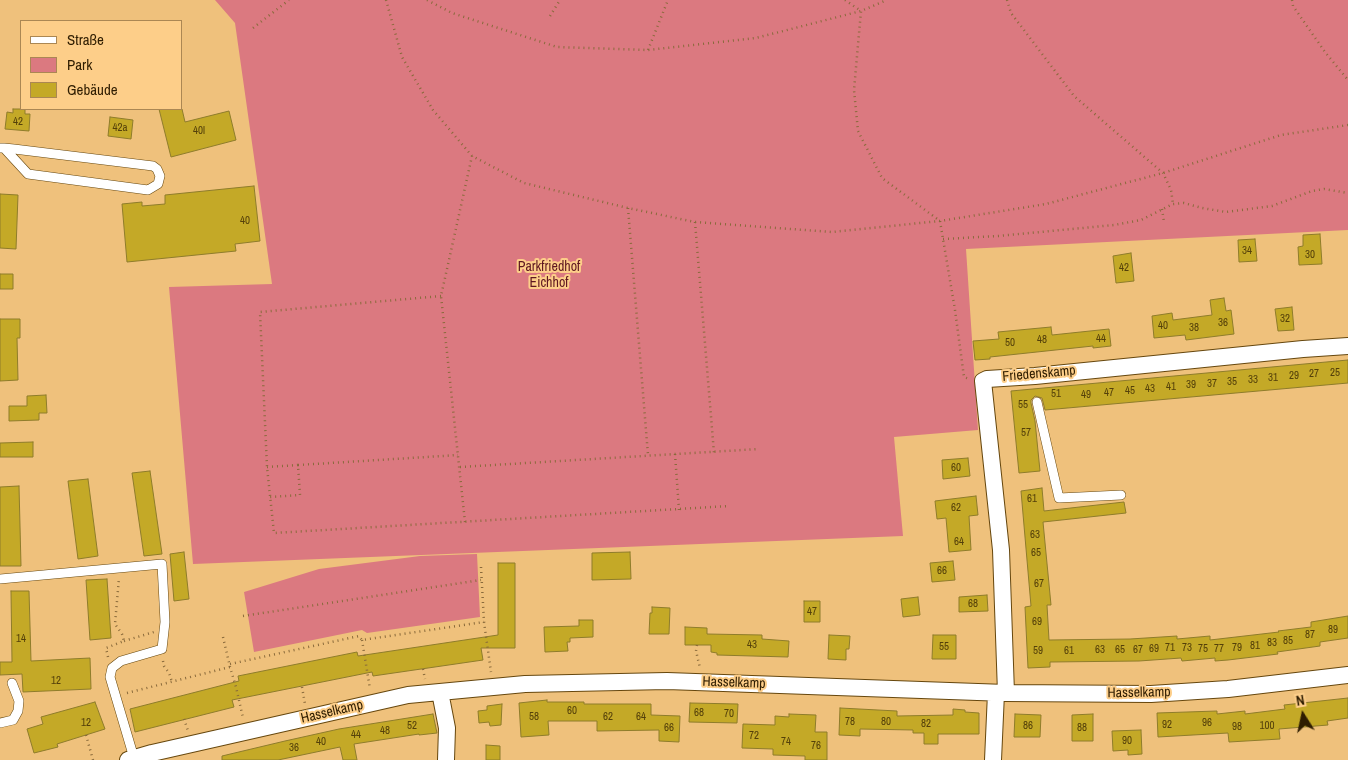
<!DOCTYPE html>
<meta charset="utf-8">
<style>
body{margin:0}
#map{position:relative;width:1348px;height:760px;overflow:hidden;background:#efc17c;font-family:"Archivo Narrow",sans-serif}
canvas{display:block}
.legend{position:absolute;left:20px;top:20px;width:162px;height:90px;box-sizing:border-box;background:#fdce89;border:1px solid #ab8753;margin:0;padding:6px 9px;list-style:none;font-size:15px;color:#2f1d01}
.legend li{display:flex;align-items:center;gap:10px;height:25px}
.legend b{width:25px;border:1px solid #ab8753}
.north{position:absolute;left:1278px;top:690px;width:50px;height:50px;-webkit-text-stroke:4px #fdce89;paint-order:stroke;rotate:350deg;font-size:14px;font-weight:700;line-height:20px;text-align:center;color:#2f1d01}
.north::after{content:'';display:block;margin:auto;width:18px;height:22px;background:#2f1d01;clip-path:polygon(50% 0,100% 100%,50% 72%,0 100%)}
</style>
<div id="map">
<canvas width="1348" height="760"></canvas>
<ul class="legend">
<li><b style="height:6px;background:#fff"></b>Straße</li>
<li><b style="height:14px;background:#db7980"></b>Park</li>
<li><b style="height:14px;background:#c4a927"></b>Gebäude</li>
</ul>
<div class="north">N</div>
</div>
<script>
const g = document.querySelector('canvas').getContext('2d');
g.lineJoin = 'round';
function fillPath(path, color) { g.fillStyle = color; g.fill(path, 'evenodd'); }
const poly = rows => new Path2D(rows.map(r => 'M' + r).join(''));
function stroke(path, color, width, dash) { g.strokeStyle = color; g.lineWidth = width; g.lineCap = dash ? 'butt' : 'round'; g.setLineDash(dash || []); g.stroke(path); }
function write(font, color, halo, rows, align = 'center') {
  g.font = font + ' "Archivo Narrow",sans-serif'; g.lineWidth = 4; g.setLineDash([]); g.textBaseline = 'middle'; g.strokeStyle = halo; g.fillStyle = color; for (const [text, x, y, turn = 0] of rows) {
    g.save(); g.translate(x, y); g.rotate((+turn || 0) * Math.PI / 180); g.textAlign = isNaN(turn) ? turn : align; if (halo) g.strokeText(text, 0, 0); g.fillText(text, 0, 0); g.restore();
  }
}
fillPath(poly([
 [215,0,1348,0,1348,230,966,249,978,430,894,437,903,536,193,564,169,287,272,284,235,23],
 [477,554,480,617,367,633,362,630,254,652,244,592,319,569,420,556]
]), '#db7980');
const building = poly([
 [13,109,25,109,25,114,30,114,29,131,5,129,7,112,13,113,13,109],
 [159,109,182,109,185,122,229,111,236,140,171,157,159,109],
 [110,117,133,120,131,139,108,136,110,117],
 [254,186,260,241,235,244,236,251,127,262,122,204,142,202,142,206,165,204,165,195,254,186],
 [0,194,18,195,16,249,0,248,0,194],
 [1320,234,1322,264,1299,265,1298,247,1303,246,1303,235,1320,234],
 [1255,239,1257,261,1239,262,1238,240,1255,239],
 [1131,253,1134,281,1116,283,1113,256,1131,253],
 [0,274,13,274,13,289,0,289,0,274],
 [1224,298,1226,311,1231,310,1234,334,1186,340,1185,335,1154,338,1152,316,1172,313,1173,320,1212,315,1210,300,1224,298],
 [1292,307,1294,330,1278,331,1275,309,1292,307],
 [0,319,20,319,20,338,17,338,18,380,0,381,0,319],
 [1051,327,1052,335,1109,329,1111,346,1093,348,1093,346,990,357,990,359,975,360,973,341,999,339,998,332,1051,327],
 [1348,360,1348,383,1045,410,1042,398,1035,396,1031,400,1031,403,1035,421,1040,471,1019,473,1011,391,1348,360],
 [46,395,47,413,39,413,39,420,9,421,9,406,27,406,27,396,46,395],
 [33,442,33,457,0,457,0,443,33,442],
 [968,458,970,476,943,479,942,460,968,458],
 [150,471,162,554,144,556,132,473,150,471],
 [88,479,98,556,78,559,68,481,88,479],
 [19,486,21,566,0,566,0,487,19,486],
 [1042,488,1044,511,1124,502,1126,513,1043,522,1051,605,1047,605,1049,640,1130,639,1177,636,1177,639,1210,636,1210,640,1279,632,1278,631,1311,627,1311,622,1348,616,1348,638,1320,642,1320,646,1277,652,1278,654,1228,660,1215,661,1215,658,1182,661,1181,658,1139,661,1050,662,1050,667,1028,668,1025,607,1031,606,1021,491,1042,488],
 [976,496,978,515,969,516,971,550,949,552,946,518,937,519,935,501,976,496],
 [184,552,189,599,174,601,170,554,184,552],
 [630,552,631,579,592,580,592,553,630,552],
 [953,561,955,580,932,582,930,563,953,561],
 [498,563,515,563,515,648,481,648,483,660,373,676,372,672,232,700,234,707,135,732,130,709,239,681,238,676,357,652,358,656,498,635,498,563],
 [107,579,111,638,90,640,86,580,107,579],
 [11,591,29,591,31,661,90,658,91,689,23,692,22,674,0,675,0,662,12,662,11,591],
 [987,595,988,611,959,612,959,597,987,595],
 [918,597,920,615,903,617,901,599,918,597],
 [804,601,820,601,820,622,804,622,804,601],
 [652,607,670,608,669,634,649,634,650,613,652,613,652,607],
 [579,620,593,620,593,637,570,638,570,642,567,642,568,651,545,652,544,627,579,626,579,620],
 [685,627,707,628,707,634,762,635,762,639,789,641,788,657,717,655,717,653,711,652,711,645,685,645,685,627],
 [829,635,850,636,849,649,846,649,846,660,828,659,829,635],
 [933,635,956,635,956,659,932,659,933,635],
 [1348,698,1348,718,1327,721,1328,725,1279,729,1280,739,1229,742,1228,733,1158,737,1157,713,1217,711,1217,714,1245,711,1245,714,1285,709,1284,705,1348,698],
 [547,700,547,702,584,702,584,704,651,704,651,715,680,716,679,742,659,741,659,730,597,731,597,721,548,721,549,735,521,737,519,703,547,700],
 [95,702,105,729,57,744,58,747,34,753,27,729,43,724,41,717,95,702],
 [690,703,738,704,737,723,689,722,690,703],
 [502,704,501,725,490,726,489,722,479,723,478,711,487,710,487,706,502,704],
 [840,708,897,711,897,716,953,715,953,709,965,710,965,712,979,713,979,734,938,734,938,744,924,744,924,733,913,733,913,730,860,729,860,736,839,735,840,708],
 [433,714,437,733,419,735,419,734,354,744,357,760,343,760,340,747,278,760,222,760,222,756,285,741,339,729,433,714],
 [789,714,816,715,815,732,827,732,827,760,805,760,805,756,773,755,773,749,742,748,743,724,775,725,775,716,789,717,789,714],
 [1015,714,1041,715,1040,737,1014,737,1015,714],
 [1093,714,1093,741,1072,741,1072,715,1093,714],
 [1141,730,1142,754,1128,755,1128,750,1113,751,1112,731,1141,730],
 [486,745,500,746,500,760,486,760,486,745]
]);
fillPath(building, '#c4a927');
stroke(building, '#8e7c2b', 1);
const lane = poly([
 [0,148,4,148,14,149,153,166,157,169,160,176,158,184,148,190,28,174,4,148],
 [1037,402,1059,498,1121,495],
 [0,579,162,564,165,622,162,649,121,661,112,668,110,677,134,758],
 [0,723,13,720,18,711,19,701,12,683]
]);
const street = poly([
 [440,692,447,728,446,760],
 [1006,693,1001,550,983,381,987,379,1035,376,1303,349,1348,346],
 [128,760,152,753,408,695,525,684,667,681,1006,693,1151,694,1228,689,1348,675],
 [993,760,996,693]
]);
stroke(lane, '#66470e', 10);
stroke(street, '#66470e', 18);
stroke(poly([
 [386,0,402,57,433,110,472,156,524,183,628,208,695,222,832,232,940,221,1046,204,1163,173,1281,135,1348,125],
 [427,0,452,13,557,47,648,50,756,38,861,11,887,0],
 [845,0,861,11,854,90,858,131,882,178,940,221,955,310,964,377,969,379],
 [1007,0,1011,13,1074,96,1163,173,1171,190,1173,204],
 [1292,0,1293,6,1325,52,1348,80],
 [550,16,560,0],
 [253,28,289,0],
 [648,50,668,0],
 [628,208,648,455],
 [1162,209,1164,222],
 [695,222,714,453],
 [943,239,998,236,1114,225,1141,220,1173,204,1184,203,1202,208,1226,212,1272,206,1312,191,1324,189,1348,193],
 [441,296,260,312,267,467,274,533,729,506],
 [675,454,679,510],
 [298,465,458,455],
 [267,467,298,465,300,495,270,497],
 [460,467,759,449],
 [465,522,441,296,472,156],
 [481,567,484,622,491,672],
 [243,616,481,580],
 [223,637,230,667,236,687,243,718],
 [362,640,370,689],
 [124,641,154,632],
 [697,645,696,651,700,668],
 [108,657,106,648,124,641,122,634,115,624,119,578],
 [163,661,164,666,169,673,172,682],
 [230,664,359,636,362,640,484,622],
 [423,669,425,679],
 [302,687,305,704],
 [127,693,230,667],
 [184,719,188,731],
 [86,735,93,760]
]), '#896a3b', 2.5, [1, 4]);
stroke(lane, '#fff', 9);
stroke(street, '#fff', 16);
write('11px', '#54400a', null, [
 ["42",18,122],
 ["42a",120,128],
 ["40l",199,131],
 ["40",245,221],
 ["34",1247,251],
 ["30",1310,255],
 ["42",1124,268],
 ["32",1285,319],
 ["36",1223,323],
 ["40",1163,326],
 ["38",1194,328],
 ["44",1101,339],
 ["48",1042,340],
 ["50",1010,343],
 ["25",1335,373],
 ["27",1314,374],
 ["29",1294,376],
 ["31",1273,378],
 ["33",1253,380],
 ["35",1232,382],
 ["37",1212,384],
 ["39",1191,385],
 ["41",1171,387],
 ["43",1150,389],
 ["45",1130,391],
 ["47",1109,393],
 ["51",1056,394],
 ["49",1086,395],
 ["55",1023,405],
 ["57",1026,433],
 ["60",956,468],
 ["61",1032,499],
 ["62",956,508],
 ["63",1035,535],
 ["64",959,542],
 ["65",1036,553],
 ["66",942,571],
 ["67",1039,584],
 ["68",973,604],
 ["47",812,612],
 ["69",1037,622],
 ["89",1333,630],
 ["87",1310,635],
 ["14",21,639],
 ["85",1288,641],
 ["83",1272,643],
 ["43",752,645],
 ["81",1255,646],
 ["55",944,647],
 ["71",1170,648],
 ["73",1187,648],
 ["79",1237,648],
 ["69",1154,649],
 ["75",1203,649],
 ["77",1219,649],
 ["63",1100,650],
 ["65",1120,650],
 ["67",1138,650],
 ["59",1038,651],
 ["61",1069,651],
 ["12",56,681],
 ["60",572,711],
 ["68",699,713],
 ["70",729,714],
 ["58",534,717],
 ["62",608,717],
 ["64",641,717],
 ["78",850,722],
 ["80",886,722],
 ["12",86,723],
 ["96",1207,723],
 ["82",926,724],
 ["92",1167,725],
 ["52",412,726],
 ["86",1028,726],
 ["100",1267,726],
 ["98",1237,727],
 ["66",669,728],
 ["88",1082,728],
 ["48",385,731],
 ["44",356,735],
 ["72",754,736],
 ["90",1127,741],
 ["40",321,742],
 ["74",786,742],
 ["76",816,746],
 ["36",294,748]
]);
write('14px', '#5e1621', '#fdce89', [
 ["Parkfriedhof",549,267],
 ["Eichhof",549,283]
]);
write('14px', '#2f1d01', '#fdce89', [
 ["Friedenskamp",1039,374,-5],
 ["Hasselkamp",734,683,2],
 ["Hasselkamp",1139,693,-1],
 ["Hasselkamp",332,712,-13]
]);
</script>
